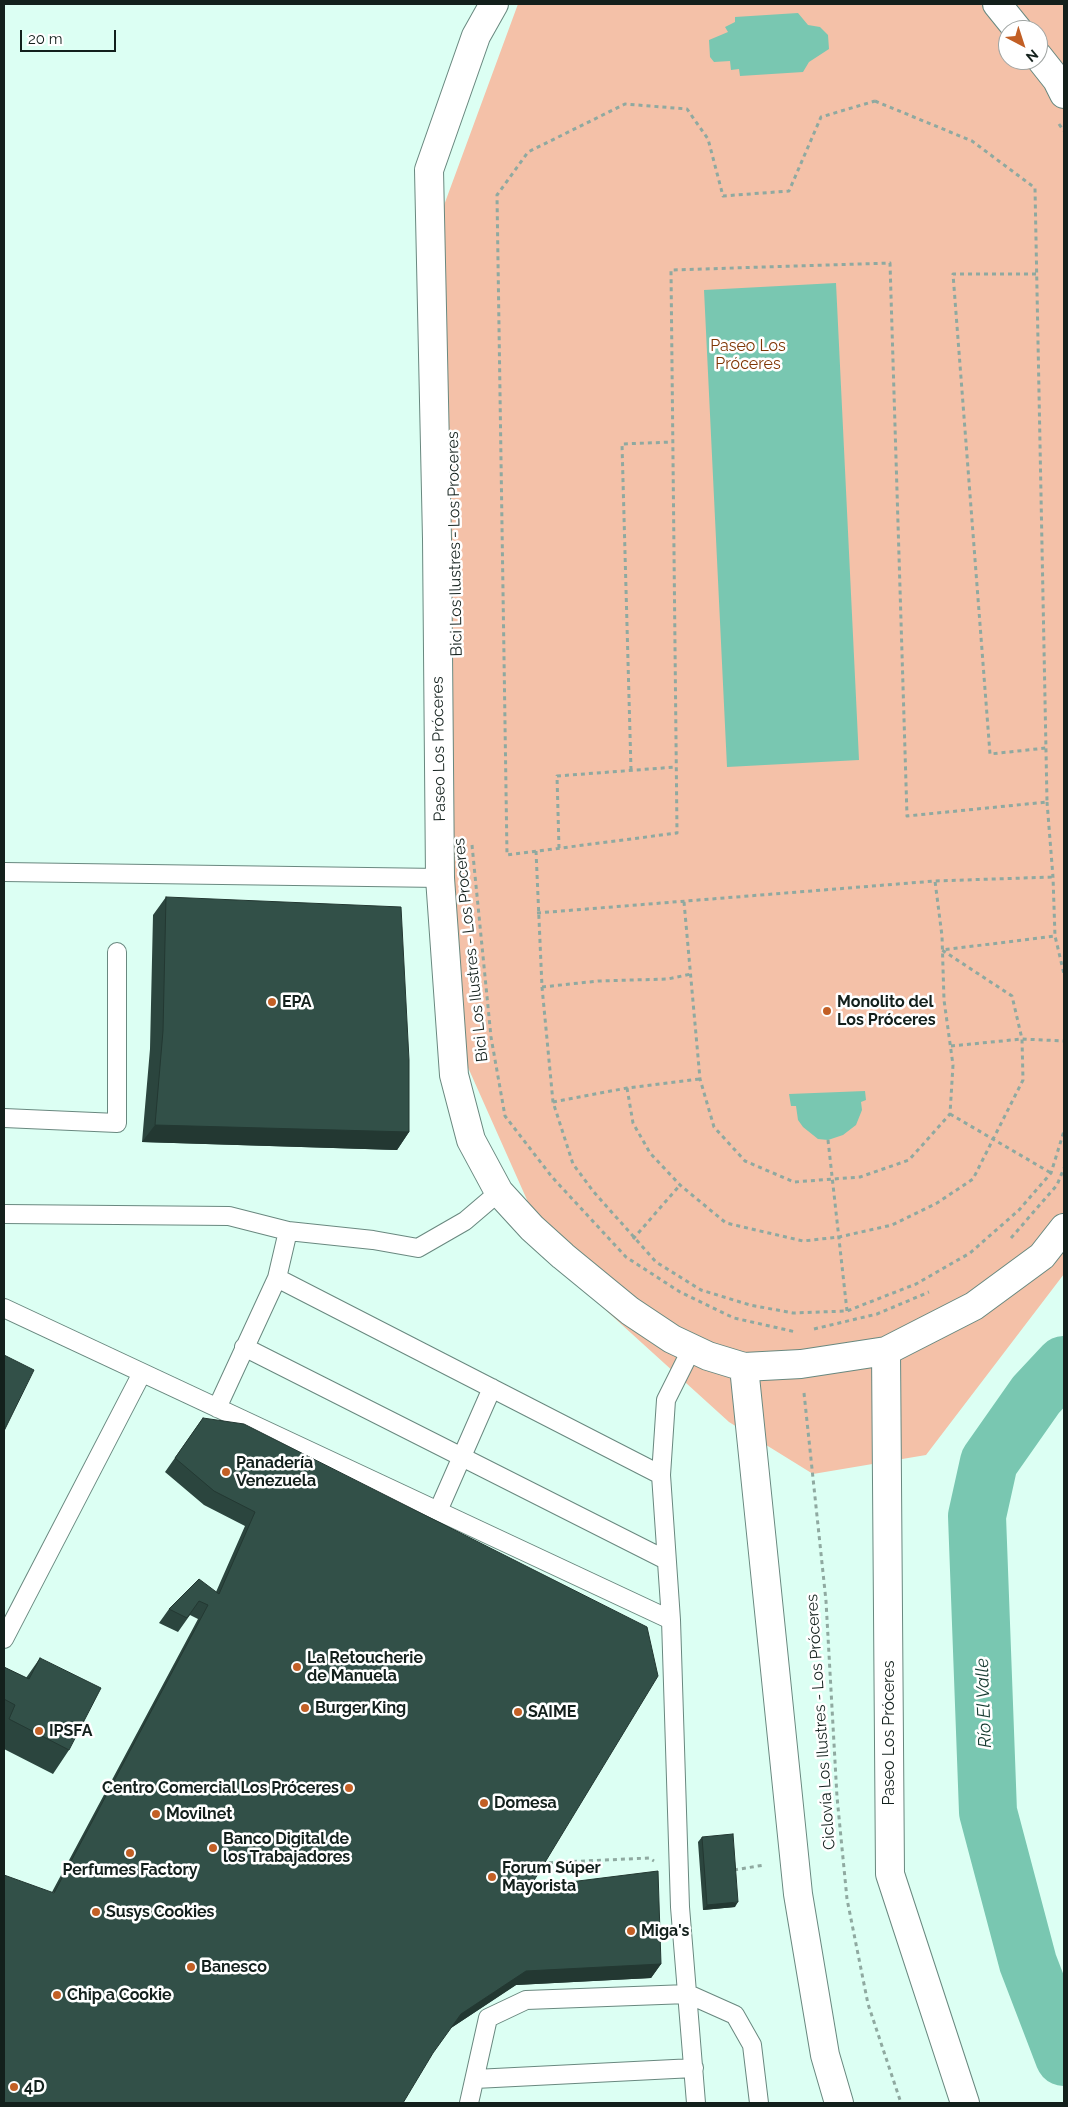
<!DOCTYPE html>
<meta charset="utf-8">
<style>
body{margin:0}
#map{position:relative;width:1068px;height:2107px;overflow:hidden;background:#dcfff3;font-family:Raleway,sans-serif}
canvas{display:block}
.frame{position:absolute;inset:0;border:5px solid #13201c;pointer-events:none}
.north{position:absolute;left:998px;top:20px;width:50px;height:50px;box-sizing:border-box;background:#fff;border:1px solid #a1a6a4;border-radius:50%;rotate:140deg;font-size:14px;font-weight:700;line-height:20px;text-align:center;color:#13201c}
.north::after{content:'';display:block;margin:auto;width:18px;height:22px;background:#c25f25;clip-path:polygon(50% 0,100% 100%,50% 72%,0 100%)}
.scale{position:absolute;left:20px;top:30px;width:96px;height:22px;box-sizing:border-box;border:2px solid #13201c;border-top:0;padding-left:6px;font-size:15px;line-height:18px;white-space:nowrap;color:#13201c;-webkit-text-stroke:4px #fff;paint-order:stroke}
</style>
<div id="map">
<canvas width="1068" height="2107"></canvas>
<div class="frame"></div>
<div class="north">N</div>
<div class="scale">20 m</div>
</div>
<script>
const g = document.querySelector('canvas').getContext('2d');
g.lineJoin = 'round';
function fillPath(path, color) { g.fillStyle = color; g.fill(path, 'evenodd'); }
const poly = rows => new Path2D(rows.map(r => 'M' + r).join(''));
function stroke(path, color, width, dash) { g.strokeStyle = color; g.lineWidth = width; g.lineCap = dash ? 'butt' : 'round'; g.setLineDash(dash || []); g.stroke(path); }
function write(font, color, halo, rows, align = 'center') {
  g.font = font + ' Raleway,sans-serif'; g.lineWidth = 5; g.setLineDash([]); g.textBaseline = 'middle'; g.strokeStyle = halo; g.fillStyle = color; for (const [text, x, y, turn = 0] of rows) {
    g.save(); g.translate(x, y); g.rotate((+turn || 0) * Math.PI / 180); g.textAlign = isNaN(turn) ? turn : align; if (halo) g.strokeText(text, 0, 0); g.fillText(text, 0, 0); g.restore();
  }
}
fillPath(poly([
 [518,4,1064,4,1064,1274,926,1455,813,1474,729,1422,556,1265,438,1000,429,246],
 [1008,30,1038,30,1038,60,1008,60]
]), '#f4c1a8');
fillPath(poly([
 [798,13,808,25,820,27,828,35,829,49,809,62,803,72,740,76,739,69,731,70,730,61,714,62,710,57,709,40,728,32,725,27,735,22,735,17],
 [836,283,859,760,727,767,704,290],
 [865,1091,866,1100,861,1102,862,1110,856,1125,843,1135,828,1140,818,1139,803,1127,798,1120,796,1106,791,1106,789,1094]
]), '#79c7b1');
stroke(poly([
 [1064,1365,1036,1395,989,1462,977,1516,988,1812,1028,1963,1064,2057]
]), '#79c7b1', 58);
const service = poly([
 [4,872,440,878],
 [4,1118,117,1123,117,952],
 [4,1214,229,1216,288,1231,373,1240,418,1248,465,1221,499,1192],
 [277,1278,661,1475],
 [4,1308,671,1620],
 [244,1347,666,1560],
 [692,1348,666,1400,661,1475,671,1620,680,1907,696,2103],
 [217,1408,277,1278,288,1231],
 [438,1511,492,1388],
 [4,1639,142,1373],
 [475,2079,694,2068],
 [469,2103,488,2018,526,2000,688,1994,735,2015,752,2045,759,2103]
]);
const minor = poly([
 [494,4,476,36,429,170,437,539,440,878,454,1075,471,1140,499,1192,532,1228,563,1256,630,1311,672,1339,708,1356,744,1367,801,1364,886,1351,974,1306,1042,1256,1064,1228],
 [997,4,1018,30],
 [1038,56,1057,80,1064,94],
 [886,1351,890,1874,965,2103],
 [744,1367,798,1894,825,2055,839,2103]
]);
stroke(service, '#69887f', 20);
stroke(minor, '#69887f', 30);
stroke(poly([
 [875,101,972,141,1035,188,1047,802,907,816,890,263,671,270,677,833,507,855,497,195,528,152,625,104,687,109,708,139,723,196,789,191,821,117,875,101],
 [1059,124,1064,131],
 [1036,274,953,274,990,754,1046,748],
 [631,770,622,444,672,442],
 [1047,802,1053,877,1055,936,1064,974],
 [472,845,491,1037,505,1116,552,1177,626,1257,680,1292,734,1318,796,1332],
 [559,848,557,776,676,767],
 [536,851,542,987,553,1102,573,1164,593,1191,656,1262,701,1290,750,1305,793,1313,847,1311,916,1284,970,1253,1019,1210,1051,1173,1064,1131],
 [684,902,700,1079,714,1127,745,1161,794,1182,860,1177,909,1160,950,1114,953,1065,944,1000,942,936,935,881],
 [537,913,935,881,1053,877],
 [542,987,598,981,668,979,691,974],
 [951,1046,1022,1039,1064,1041],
 [627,1088,633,1123,650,1153,680,1185,726,1223,803,1241,839,1237,892,1225,937,1203,973,1179,1023,1080,1022,1039,1012,996,942,950,1055,936],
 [553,1102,627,1088,700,1079],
 [950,1114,1051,1173],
 [828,1140,847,1311],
 [1011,1238,1057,1185,1064,1168],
 [633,1239,680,1185],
 [814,1329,877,1314,929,1292],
 [804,1393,826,1601,837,1797,847,1899,868,2004,901,2103],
 [541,1863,649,1858,654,1861],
 [734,1870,764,1865]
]), '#8fa9a0', 3, [4, 4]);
stroke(service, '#fff', 18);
stroke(minor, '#fff', 28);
fillPath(poly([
 [166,897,409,1132,397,1150,142,1142,150,1049,153,915],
 [203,1418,530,1887,661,1964,651,1978,516,1985,451,2028,52,1892,198,1619,190,1615,178,1632,159,1623,169,1609,216,1592,245,1526,204,1505,165,1472],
 [40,1658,69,1750,53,1774,4,1749,4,1667,26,1678],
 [702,1837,735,1907,703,1910,698,1842]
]), '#2b453e');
fillPath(poly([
 [155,1125,409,1132,397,1150,142,1142],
 [738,1902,735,1907,703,1910,707,1905],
 [661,1964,651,1978,516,1985,451,2028,423,2067,461,2014,526,1971]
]), '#233832');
const building = poly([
 [166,897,401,907,409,1060,409,1132,155,1125,163,1031,166,897],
 [4,1355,34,1370,4,1431,4,1355],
 [203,1418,244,1424,647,1627,658,1676,530,1887,658,1871,661,1964,526,1971,461,2014,433,2053,403,2103,4,2103,4,1875,54,1893,208,1605,199,1601,187,1618,169,1609,199,1579,219,1594,255,1512,214,1491,175,1458,203,1418],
 [40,1658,101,1688,69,1750,9,1719,15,1705,4,1699,4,1667,29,1679,40,1658],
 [733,1834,738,1902,707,1905,702,1837,733,1834]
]);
fillPath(building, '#325048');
stroke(building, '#233832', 1);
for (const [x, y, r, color] of [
 [272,1002,5,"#c25f25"],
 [827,1011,5,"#c25f25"],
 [226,1472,5,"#c25f25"],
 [297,1667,5,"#c25f25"],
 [305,1708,5,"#c25f25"],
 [518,1712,5,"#c25f25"],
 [39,1731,5,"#c25f25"],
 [349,1788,5,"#c25f25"],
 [484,1803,5,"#c25f25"],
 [156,1814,5,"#c25f25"],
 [213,1848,5,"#c25f25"],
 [130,1853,5,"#c25f25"],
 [492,1877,5,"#c25f25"],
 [96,1912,5,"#c25f25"],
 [631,1931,5,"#c25f25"],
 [191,1967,5,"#c25f25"],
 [57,1995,5,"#c25f25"],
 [14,2087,5,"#c25f25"]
]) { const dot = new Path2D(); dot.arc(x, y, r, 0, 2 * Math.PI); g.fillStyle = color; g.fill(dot); stroke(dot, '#fff', 2); }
write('16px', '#7f3605', '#fff', [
 ["Paseo Los",748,346],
 ["Próceres",748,364]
]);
write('16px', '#13201c', '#fff', [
 ["Bici Los Ilustres - Los Proceres",455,544,-91],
 ["Paseo Los Próceres",439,749,-91],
 ["Bici Los Ilustres - Los Proceres",471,950,-96],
 ["Ciclovía Los Ilustres - Los Próceres",821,1722,-94],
 ["Paseo Los Próceres",889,1733,-90]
]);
write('bold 16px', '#13201c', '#fff', [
 ["EPA",282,1002],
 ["Monolito del",837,1002],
 ["Los Próceres",837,1020],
 ["Panadería",236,1463],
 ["Venezuela",236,1481],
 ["La Retoucherie",307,1658],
 ["de Manuela",307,1676],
 ["Burger King",315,1708],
 ["SAIME",528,1712],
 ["IPSFA",49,1731],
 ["Centro Comercial Los Próceres",339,1788,"right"],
 ["Domesa",494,1803],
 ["Movilnet",166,1814],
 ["Banco Digital de",223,1839],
 ["los Trabajadores",223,1857],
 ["Forum Súper",502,1868],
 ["Mayorista",502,1886],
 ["Perfumes Factory",130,1870,"center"],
 ["Susys Cookies",106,1912],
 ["Miga's",641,1931],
 ["Banesco",201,1967],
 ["Chip a Cookie",67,1995],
 ["4D",24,2087]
], 'left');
write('italic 18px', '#163b31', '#fff', [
 ["Río El Valle",984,1703,-92]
]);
</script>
